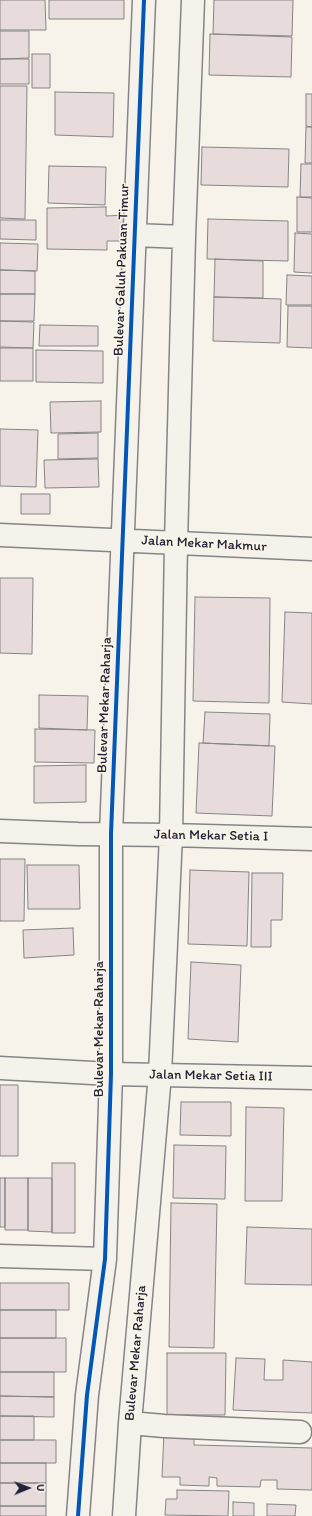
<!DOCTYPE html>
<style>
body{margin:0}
#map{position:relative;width:312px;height:1516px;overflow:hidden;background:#f7f3ea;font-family:Itim,sans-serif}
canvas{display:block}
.north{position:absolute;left:8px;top:1468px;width:40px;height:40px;-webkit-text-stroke:3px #fcf5e5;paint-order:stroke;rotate:89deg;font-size:11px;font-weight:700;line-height:16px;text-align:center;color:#22223b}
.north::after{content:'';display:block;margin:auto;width:14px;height:18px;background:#22223b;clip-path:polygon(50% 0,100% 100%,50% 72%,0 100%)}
</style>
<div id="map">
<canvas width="312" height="1516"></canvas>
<div class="north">U</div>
</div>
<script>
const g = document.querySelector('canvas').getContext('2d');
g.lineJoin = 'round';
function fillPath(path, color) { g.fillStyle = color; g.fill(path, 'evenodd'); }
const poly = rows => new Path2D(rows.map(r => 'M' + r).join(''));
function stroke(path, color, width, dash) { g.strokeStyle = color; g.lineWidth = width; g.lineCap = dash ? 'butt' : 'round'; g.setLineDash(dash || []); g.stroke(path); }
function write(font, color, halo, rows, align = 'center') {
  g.font = font + ' Itim,sans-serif'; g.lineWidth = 3; g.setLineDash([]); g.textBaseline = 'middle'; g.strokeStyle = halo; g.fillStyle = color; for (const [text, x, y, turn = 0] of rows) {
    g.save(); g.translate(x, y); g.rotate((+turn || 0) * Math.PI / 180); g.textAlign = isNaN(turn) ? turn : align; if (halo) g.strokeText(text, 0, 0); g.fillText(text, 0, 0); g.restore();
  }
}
const building = poly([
 [0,0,45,0,46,30,0,30,0,0],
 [49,0,124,0,124,19,49,19,49,0],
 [214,0,293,0,292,36,213,34,214,0],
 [0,31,29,31,29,58,0,59,0,31],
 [210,34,292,37,291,77,209,75,210,34],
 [32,54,50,54,50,88,32,88,32,54],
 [0,59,29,59,29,84,0,84,0,59],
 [0,86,27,86,25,219,0,218,0,86],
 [55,92,114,93,113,137,55,135,55,92],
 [306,94,312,94,312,127,306,126,306,94],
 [306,127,312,127,312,163,305,163,306,127],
 [202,147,289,149,288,187,201,185,202,147],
 [301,164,312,164,312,197,300,197,301,164],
 [49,166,106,167,105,205,48,203,49,166],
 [297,197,312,198,312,232,297,232,297,197],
 [106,207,106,216,125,215,124,241,107,241,107,250,47,249,47,208,106,207],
 [208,219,288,221,288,261,207,259,208,219],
 [0,220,36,220,36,240,0,239,0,220],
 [295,233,312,234,312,273,294,272,295,233],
 [0,243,38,244,37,271,0,270,0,243],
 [215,259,263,261,263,298,214,297,215,259],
 [0,270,35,271,35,294,0,294,0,270],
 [287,275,312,276,312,305,286,305,287,275],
 [0,294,35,294,34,321,0,321,0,294],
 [214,297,281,299,280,343,213,341,214,297],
 [288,306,312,306,312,348,287,347,288,306],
 [0,321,34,322,33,348,0,347,0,321],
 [40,325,98,326,98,346,39,346,40,325],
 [0,348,33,348,33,381,0,381,0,348],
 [36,350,103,351,103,383,36,382,36,350],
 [101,401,101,432,51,433,50,402,101,401],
 [0,429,38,430,36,487,0,486,0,429],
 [98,433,98,458,58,459,58,434,98,433],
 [98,459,99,487,45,488,44,460,98,459],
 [21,494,50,494,50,514,21,514,21,494],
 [0,578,33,578,32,654,0,653,0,578],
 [195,597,270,598,269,703,193,701,195,597],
 [285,612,312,613,312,704,282,702,285,612],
 [39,695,88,696,87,730,39,728,39,695],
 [205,712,270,714,269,746,203,743,205,712],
 [35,729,95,730,94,763,35,762,35,729],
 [199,743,275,746,272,816,196,813,199,743],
 [86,765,86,802,34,803,34,766,86,765],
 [0,859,25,859,24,921,0,921,0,859],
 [27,865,79,865,80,909,28,909,27,865],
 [190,870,249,872,247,946,188,944,190,870],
 [252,873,283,873,282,920,271,920,271,947,251,947,252,873],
 [73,928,74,955,24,958,23,930,73,928],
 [191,962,241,965,238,1042,188,1039,191,962],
 [0,1085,18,1085,18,1156,0,1156,0,1085],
 [181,1102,231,1102,231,1136,180,1135,181,1102],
 [246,1107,284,1108,282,1201,245,1201,246,1107],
 [174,1145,226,1146,225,1199,173,1198,174,1145],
 [52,1163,75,1163,75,1233,52,1233,52,1163],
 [0,1178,5,1178,5,1227,0,1227,0,1178],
 [5,1178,28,1178,28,1230,5,1230,5,1178],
 [28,1178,52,1178,52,1232,28,1231,28,1178],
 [171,1203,217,1204,214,1348,169,1347,171,1203],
 [247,1227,312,1229,312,1285,245,1284,247,1227],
 [0,1283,69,1283,69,1310,0,1310,0,1283],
 [0,1310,56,1310,56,1338,0,1338,0,1310],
 [0,1338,66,1338,66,1372,0,1372,0,1338],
 [167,1353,226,1353,225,1415,167,1415,167,1353],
 [236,1358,265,1359,264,1380,283,1380,283,1360,312,1362,312,1413,233,1410,236,1358],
 [0,1372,54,1372,54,1397,0,1396,0,1372],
 [0,1396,54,1397,54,1417,0,1416,0,1396],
 [0,1416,34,1416,34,1440,0,1440,0,1416],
 [164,1433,194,1435,194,1445,312,1448,312,1490,277,1489,277,1480,261,1480,260,1487,217,1486,217,1478,209,1477,209,1486,180,1485,180,1477,162,1477,164,1433],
 [0,1440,56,1440,56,1463,0,1463,0,1440],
 [0,1463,46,1463,46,1483,0,1483,0,1463],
 [0,1483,46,1483,46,1506,0,1506,0,1483],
 [177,1490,229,1491,228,1516,165,1515,166,1499,177,1499,177,1490],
 [233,1502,254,1503,254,1516,233,1516,233,1502],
 [267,1504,296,1505,295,1516,267,1516,267,1504],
 [0,1506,46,1506,46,1516,0,1516,0,1506]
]);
fillPath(building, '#e8dbdc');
stroke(building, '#868485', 1);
const street = poly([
 [134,235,184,237],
 [0,535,312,549],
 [0,831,78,834,171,835,312,839],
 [0,1068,111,1074,312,1078],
 [0,1256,105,1259],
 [130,1423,164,1426,300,1432],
 [78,1516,87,1395,105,1259,111,1074,111,834,144,0],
 [124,1516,130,1423,160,1074,171,835,176,543,184,237,193,0]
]);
stroke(street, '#868485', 25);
stroke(street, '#f5f2ec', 22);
stroke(poly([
 [78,1516,87,1395,105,1259,111,1074,111,834,144,0]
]), '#0057b8', 4);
write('14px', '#22223b', '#fcf5e5', [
 ["Bulevar Galuh Pakuan Timur",122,270,-88],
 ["Jalan Mekar Makmur",204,544,3],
 ["Bulevar Mekar Raharja",105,705,-88],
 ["Jalan Mekar Setia I",211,836,1],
 ["Bulevar Mekar Raharja",99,1029,-90],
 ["Jalan Mekar Setia III",211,1076,1],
 ["Bulevar Mekar Raharja",136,1353,-85]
]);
</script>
